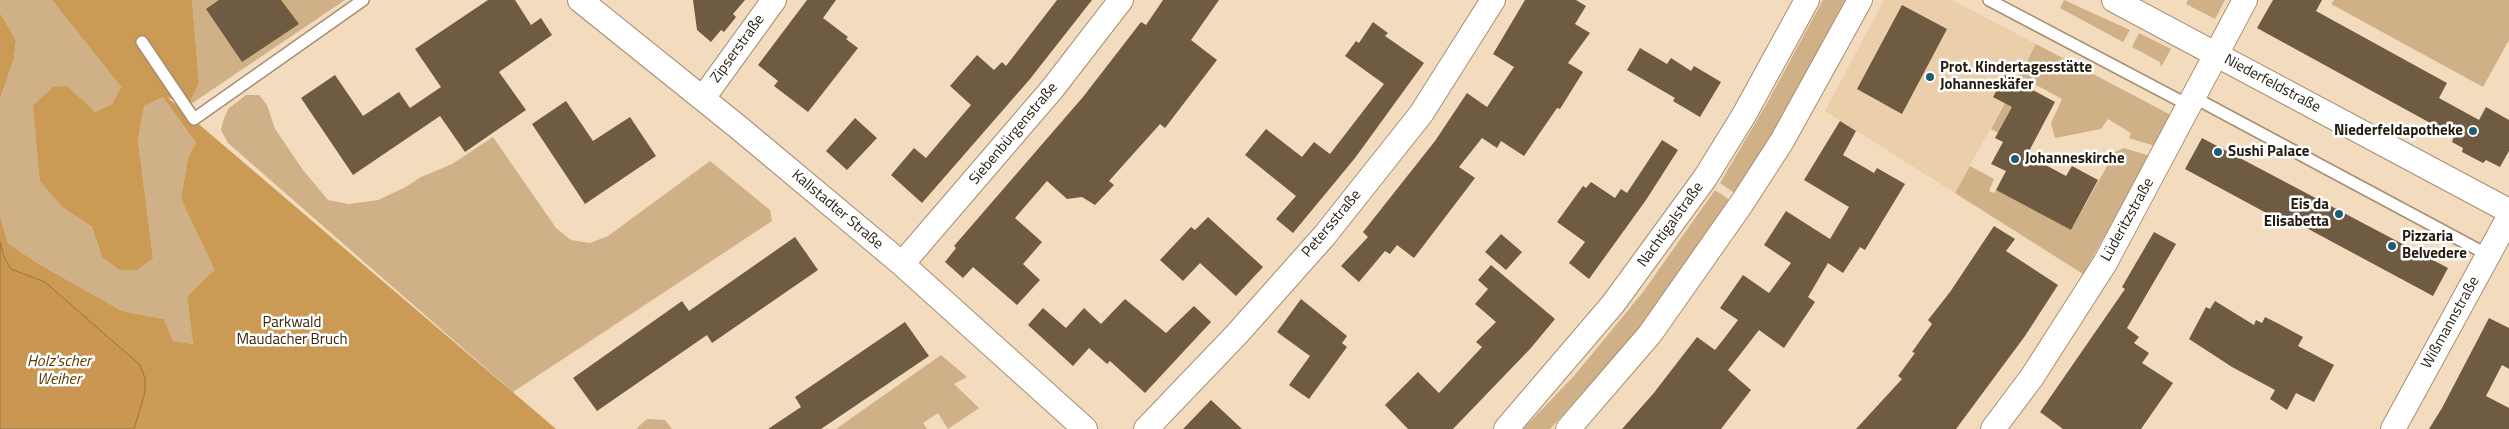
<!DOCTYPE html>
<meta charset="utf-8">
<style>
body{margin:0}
canvas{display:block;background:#f3dbbd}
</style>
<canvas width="2509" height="429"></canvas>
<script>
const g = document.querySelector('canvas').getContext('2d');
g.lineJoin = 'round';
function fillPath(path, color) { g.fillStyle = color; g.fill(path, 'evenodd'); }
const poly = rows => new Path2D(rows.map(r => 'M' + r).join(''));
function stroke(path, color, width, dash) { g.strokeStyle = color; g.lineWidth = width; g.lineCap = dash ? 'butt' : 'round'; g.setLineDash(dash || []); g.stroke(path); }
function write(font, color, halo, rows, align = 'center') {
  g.font = font + ' "Titillium Web",sans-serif'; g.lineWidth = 5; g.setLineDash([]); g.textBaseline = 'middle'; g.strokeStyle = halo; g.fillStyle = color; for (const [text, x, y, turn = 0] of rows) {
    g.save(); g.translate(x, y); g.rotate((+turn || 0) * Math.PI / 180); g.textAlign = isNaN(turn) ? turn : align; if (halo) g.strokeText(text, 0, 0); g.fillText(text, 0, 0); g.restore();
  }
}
fillPath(poly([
 [1884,0,1952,0,2036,44,1955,193,1825,111]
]), '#ebceaa');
fillPath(poly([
 [0,0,52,0,121,87,112,104,95,112,62,207,92,227,102,257,153,258,138,141,144,106,163,97,196,143,188,158,181,199,216,270,187,296,193,344,173,341,164,319,122,311,37,263,8,243,0,216,0,99,14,58,16,40,0,13],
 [192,0,345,0,188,106,199,83],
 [1823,0,1845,0,1784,115,1736,194,1720,183,1766,105],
 [2064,0,2130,30,2123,42,2060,8],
 [2188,0,2225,0,2215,19,2186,4],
 [2334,0,2509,0,2509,40,2483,87,2331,4],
 [2139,33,2171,49,2161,67,2160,62,2132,47],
 [2036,44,2171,115,2155,146,2129,138,2131,133,2108,119,2101,129,2055,138,2051,123,2062,99,2027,80,1998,133,1991,129],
 [246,95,259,95,267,105,275,129,303,170,328,200,349,204,378,200,404,188,421,177,452,164,493,137,556,228,571,240,590,243,608,236,710,161,770,210,772,221,513,392,228,143,221,130,223,121,228,109],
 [2124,148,2150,156,2083,274,1955,193,1970,166,1994,179,1989,191,1994,193,1996,190,2071,230,2115,152],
 [1715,190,1731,201,1658,304,1626,344,1550,429,1523,429,1574,376,1643,292],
 [941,355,967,377,954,384,979,408,948,429,938,413,923,423,927,429,836,429],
 [647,419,665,420,672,429,636,429]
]), '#cfb087');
fillPath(poly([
 [52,0,192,0,199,83,188,106,167,97,556,429,134,429,145,392,45,282,11,269,4,257,0,242,0,216,8,243,37,263,122,311,164,319,173,341,193,344,187,296,215,270,181,199,188,158,196,143,163,97,144,106,138,141,153,258,137,270,120,270,102,257,92,227,62,207,40,181,33,106,53,87,67,86,95,112,112,104,121,87],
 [0,13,16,40,14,58,0,99]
]), '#cb9a55');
const water = poly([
 [0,242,4,257,11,269,45,282,140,365,145,378,145,392,134,429,0,429,0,242]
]);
fillPath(water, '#c99752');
stroke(water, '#98723e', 1);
fillPath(poly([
 [219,0,281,0,299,24,242,62,206,9],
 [488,0,515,0,531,25,541,18,552,35,499,72,526,110,465,152,440,116,353,175,301,98,335,75,363,116,399,92,410,108,441,87,415,49],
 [693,0,745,0,733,14,736,17,724,32,721,30,711,42,697,30],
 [807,0,836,0,823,18,848,37,846,39,858,48,808,112,774,86,778,81,758,65],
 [1057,0,1092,0,1030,79,922,203,891,175,914,148,926,158,971,105,950,86,977,55,994,70,1002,62,1006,66],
 [1163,0,1219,0,1191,40,1217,60,1165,128,1160,124,1109,181,1114,185,1095,205,1082,197,1067,199,1047,181,1015,218,1042,242,1023,264,1040,280,1017,305,973,267,963,278,945,262,956,248,954,246,1083,97,1141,22,1146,25],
 [1525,0,1576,0,1586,6,1575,24,1590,33,1568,63,1583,72,1560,109,1557,108,1524,156,1501,141,1497,148,1482,138,1459,167,1475,178,1414,258,1397,245,1390,254,1385,251,1359,282,1341,266,1368,237,1363,232,1435,141,1467,93,1487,107,1514,67,1493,54],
 [2273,0,2322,0,2316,11,2447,83,2439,98,2479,120,2486,107,2509,120,2509,151,2500,167,2486,160,2483,163,2462,152,2463,148,2452,142,2454,136,2257,28],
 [1902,5,1947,29,1902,114,1857,89],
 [1373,22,1388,33,1385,36,1424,63,1355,158,1293,233,1276,219,1296,196,1245,155,1266,129,1302,157,1314,142,1330,154,1384,84,1345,56,1356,41,1359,43],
 [1640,48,1667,64,1671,58,1691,71,1694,66,1721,82,1700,117,1673,101,1675,98,1627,70],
 [2005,75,2055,102,2027,155,2066,176,2072,166,2098,180,2071,230,1996,190,2006,171,1991,164,2003,142,1995,138,2012,107,1993,97],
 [566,101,593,141,630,117,656,156,585,204,532,124],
 [855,118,877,138,847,170,826,151],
 [1840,121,1856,131,1843,155,1874,173,1877,168,1905,184,1865,250,1860,247,1843,273,1828,263,1808,297,1815,302,1784,348,1759,330,1728,370,1751,390,1721,429,1622,429,1653,394,1697,337,1715,350,1726,336,1738,320,1720,308,1743,275,1769,293,1791,263,1764,245,1786,211,1830,239,1849,207,1804,180],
 [2202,138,2448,268,2433,296,2286,217,2283,222,2185,169],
 [1662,140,1678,150,1646,200,1589,279,1569,263,1585,242,1557,222,1583,186,1586,188,1591,182,1615,198,1621,189,1627,193],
 [1208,217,1263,267,1236,296,1200,263,1183,281,1160,260,1191,227,1195,230],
 [1994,226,2015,239,2006,251,2058,285,2025,336,1956,429,1856,429,1902,379,1898,376,1915,353,1912,352,1932,324,1928,320,1950,292],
 [2154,232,2176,244,2127,328,2139,337,2134,343,2149,353,2142,363,2173,383,2141,429,2063,429,2040,412,2125,289,2122,287],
 [1501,234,1522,252,1506,270,1485,252],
 [795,237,818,270,712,343,707,335,597,411,573,378,682,301,689,311],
 [1491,265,1555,319,1530,349,1453,429,1408,429,1385,405,1418,372,1439,393,1482,347,1476,342,1496,322,1475,304,1488,289,1478,280],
 [1125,299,1166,333,1194,306,1211,322,1145,393,1110,361,1107,364,1089,348,1073,366,1028,325,1043,308,1066,328,1084,308,1101,324],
 [1301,299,1347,336,1342,343,1347,347,1309,399,1289,385,1310,356,1277,332],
 [2215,301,2254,325,2256,320,2262,323,2265,317,2279,324,2303,337,2298,346,2334,365,2314,402,2296,393,2287,410,2270,399,2275,390,2232,367,2189,339,2206,307,2210,309],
 [2489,318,2509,328,2509,369,2502,365,2486,396,2509,408,2509,429,2429,429,2442,408],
 [905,322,929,356,821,429,768,429,801,407,795,397],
 [1211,400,1242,429,1183,429]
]), '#6f5b41');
const lane = poly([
 [1989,0,2190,106],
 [142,42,194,119,363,0],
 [2195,98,2488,255]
]);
const street = poly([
 [580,0,738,127,902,264,1085,429],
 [2114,0,2509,211],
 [703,98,774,0],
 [902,264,1053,88,1121,0],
 [1146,429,1237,334,1325,235,1421,114,1493,0],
 [1506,429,1613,304,1705,178,1744,115,1807,0],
 [1568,429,1650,334,1742,203,1782,141,1860,0],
 [1993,429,2032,377,2105,263,2245,0],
 [2393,429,2509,217]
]);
stroke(lane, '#a58f73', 14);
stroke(street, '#a58f73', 26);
stroke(lane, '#fff', 11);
stroke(street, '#fff', 24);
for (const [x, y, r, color] of [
 [1930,77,5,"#1d5e73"],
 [2473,131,5,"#1d5e73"],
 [2218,152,5,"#1d5e73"],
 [2015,159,5,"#1d5e73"],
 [2339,214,5,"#1d5e73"],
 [2392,246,5,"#1d5e73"]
]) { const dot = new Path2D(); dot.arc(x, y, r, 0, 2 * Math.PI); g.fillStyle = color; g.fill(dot); stroke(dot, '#fff', 2); }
write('15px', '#241c10', '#fff', [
 ["Zipserstraße",738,49,-54],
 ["Niederfeldstraße",2272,84,28],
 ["Siebenbürgenstraße",1014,134,-50],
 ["Kallstadter Straße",837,210,40],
 ["Lüderitzstraße",2128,220,-61],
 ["Petersstraße",1332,224,-50],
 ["Nachtigalstraße",1671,225,-54],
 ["Wißmannstraße",2451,323,-61]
]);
write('bold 15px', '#241c10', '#fff', [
 ["Prot. Kindertagesstätte",1940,68],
 ["Johanneskäfer",1940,85],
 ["Niederfeldapotheke",2463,131,"right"],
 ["Sushi Palace",2228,152],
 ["Johanneskirche",2025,159],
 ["Eis da",2329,205,"right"],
 ["Elisabetta",2329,222,"right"],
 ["Pizzaria",2402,237],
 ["Belvedere",2402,254]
], 'left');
write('15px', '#3c2708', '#fff', [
 ["Parkwald",292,323],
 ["Maudacher Bruch",292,340]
]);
write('italic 16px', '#5c3b00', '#fff', [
 ["Holz'scher",59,362],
 ["Weiher",59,380]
]);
</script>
